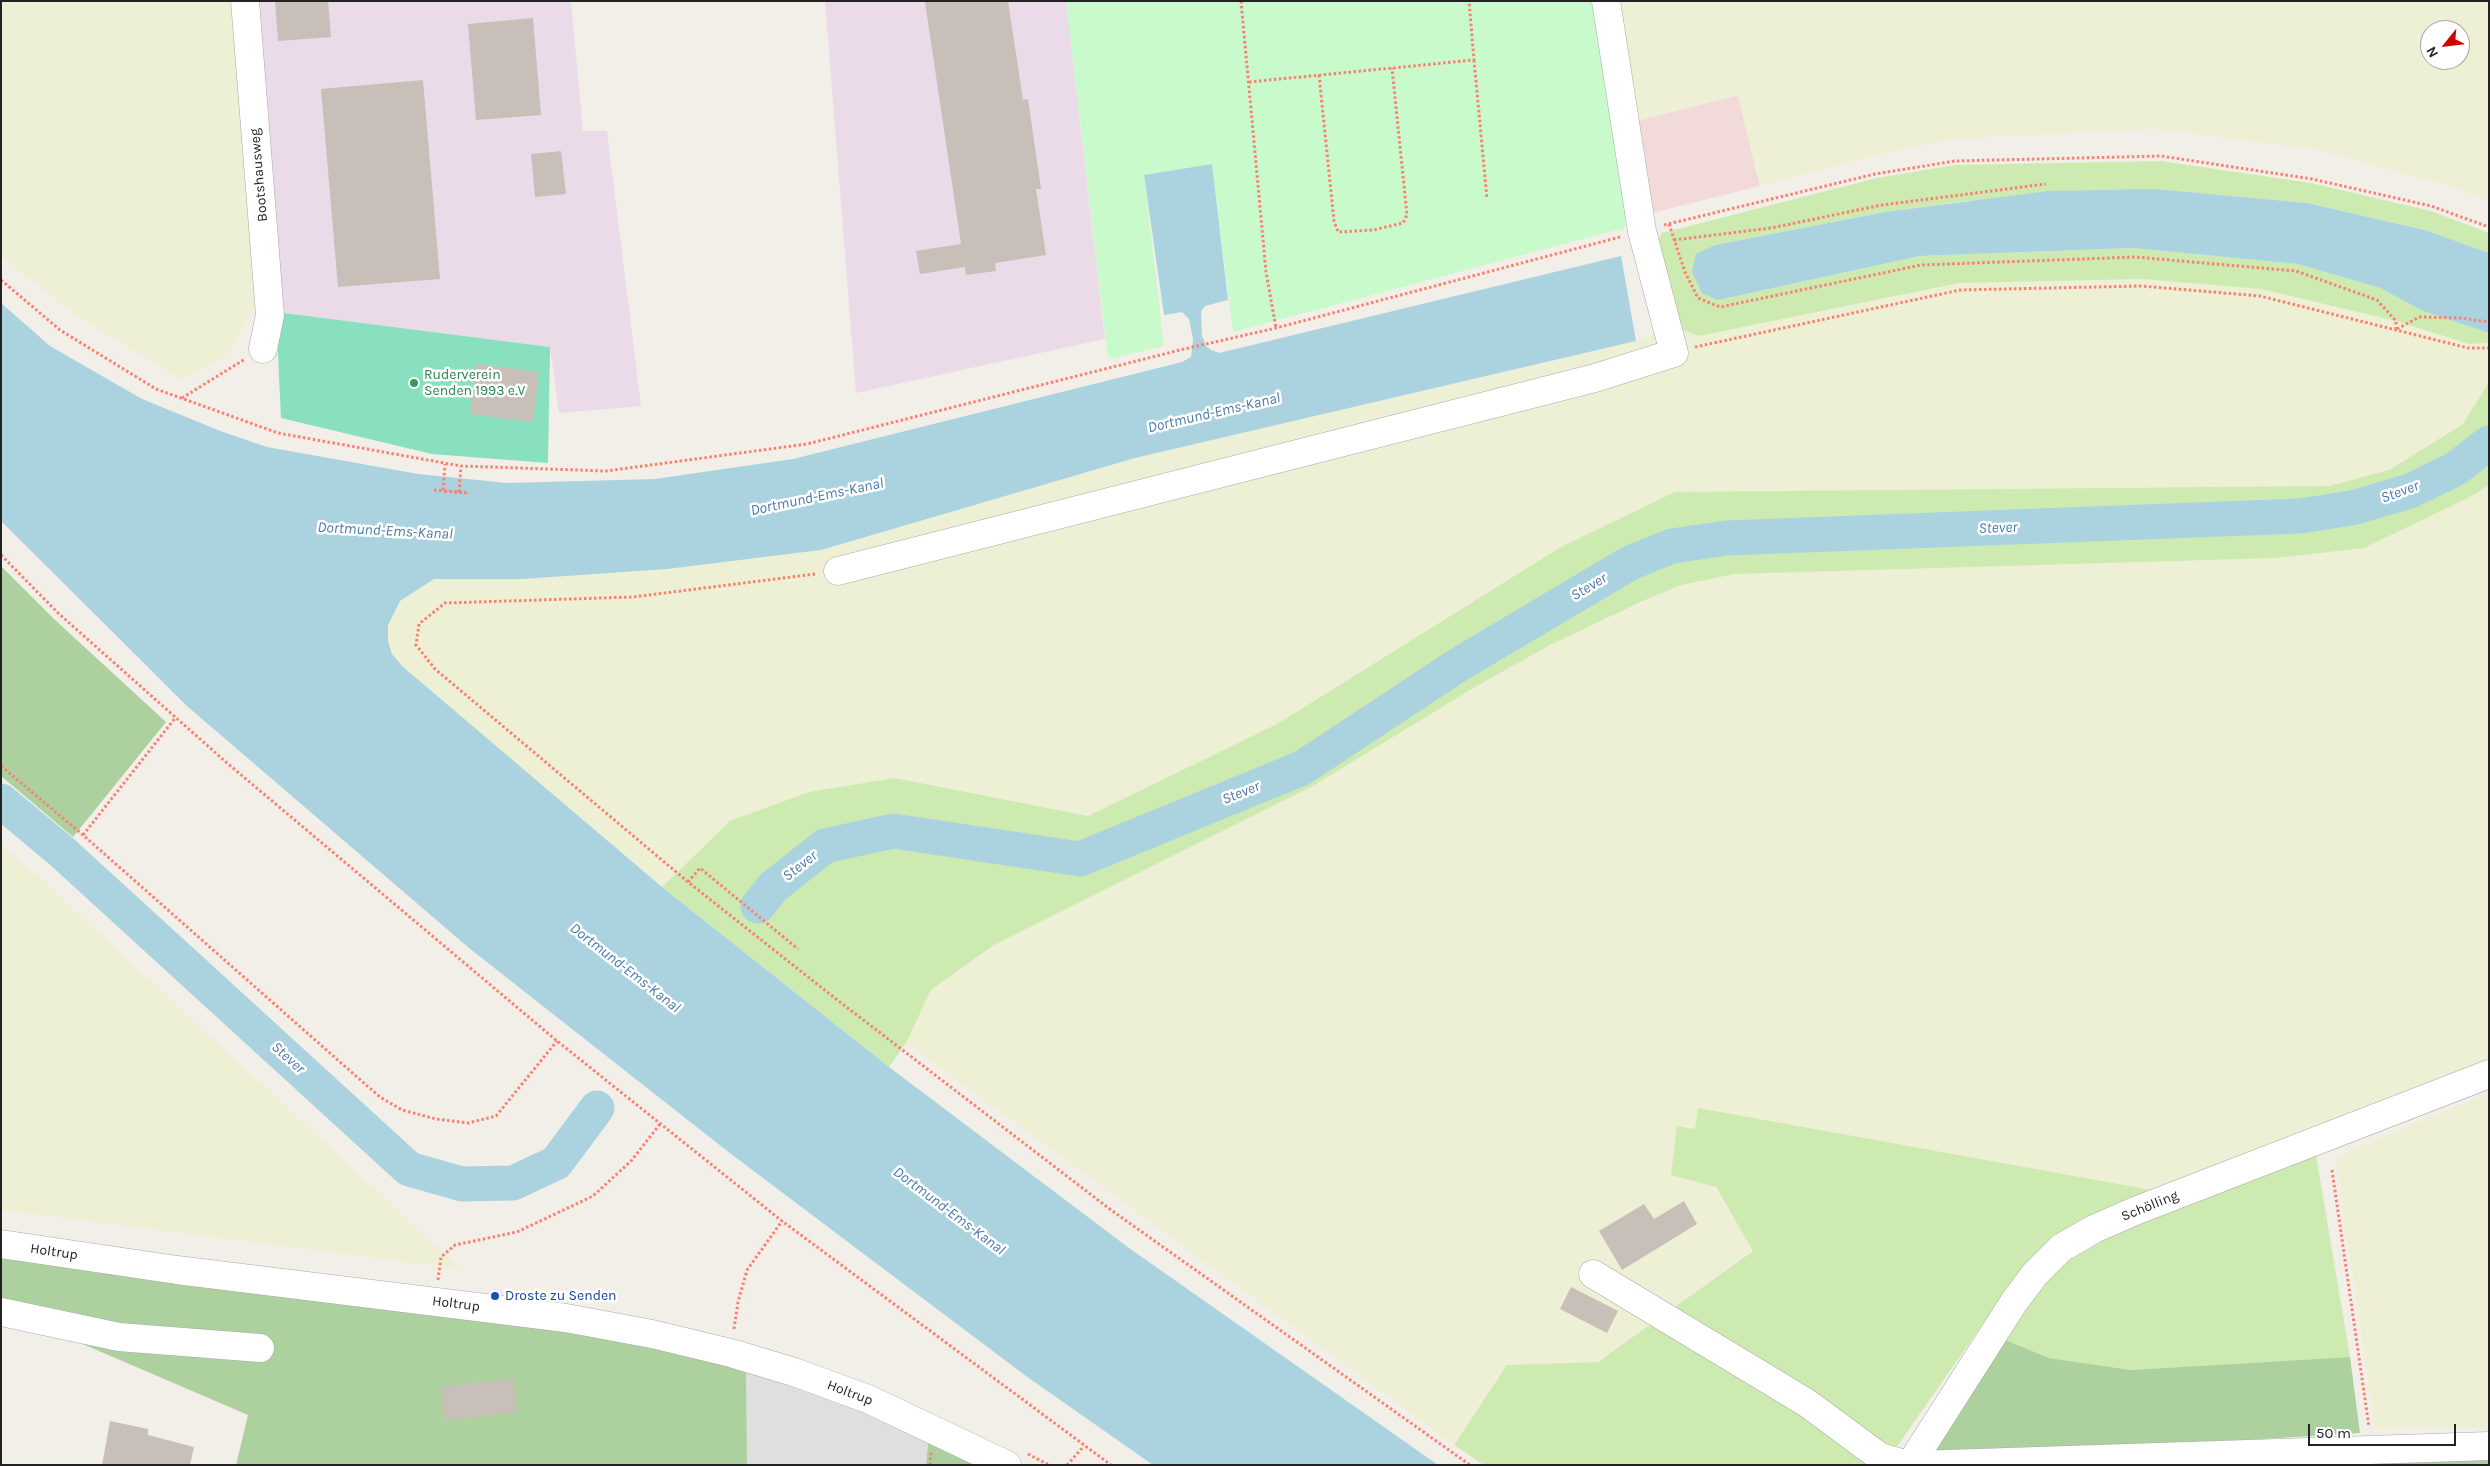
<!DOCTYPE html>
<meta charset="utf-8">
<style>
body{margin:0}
#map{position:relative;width:2490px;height:1466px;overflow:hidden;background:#f2efe9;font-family:Karla,sans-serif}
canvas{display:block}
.frame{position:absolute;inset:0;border:2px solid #222;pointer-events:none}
.north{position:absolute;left:2420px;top:20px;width:50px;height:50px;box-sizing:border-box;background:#fff;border:1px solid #a7a7a7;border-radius:50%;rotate:241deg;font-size:14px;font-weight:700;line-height:20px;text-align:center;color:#222}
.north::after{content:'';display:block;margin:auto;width:18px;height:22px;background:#d40000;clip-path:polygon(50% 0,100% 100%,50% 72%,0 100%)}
.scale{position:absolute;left:2308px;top:1424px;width:148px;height:22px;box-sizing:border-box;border:2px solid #222;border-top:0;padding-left:6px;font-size:15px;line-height:18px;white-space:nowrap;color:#222;-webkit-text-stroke:4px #fff;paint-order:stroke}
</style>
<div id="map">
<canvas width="2490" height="1466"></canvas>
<div class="frame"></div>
<div class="north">N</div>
<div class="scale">50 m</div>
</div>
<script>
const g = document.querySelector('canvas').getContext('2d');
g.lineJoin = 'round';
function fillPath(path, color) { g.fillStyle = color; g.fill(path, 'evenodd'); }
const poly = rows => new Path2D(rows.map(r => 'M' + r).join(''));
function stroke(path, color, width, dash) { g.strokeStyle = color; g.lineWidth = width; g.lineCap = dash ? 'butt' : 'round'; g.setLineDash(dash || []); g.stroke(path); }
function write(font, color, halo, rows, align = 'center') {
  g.font = font + ' Karla,sans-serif'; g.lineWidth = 5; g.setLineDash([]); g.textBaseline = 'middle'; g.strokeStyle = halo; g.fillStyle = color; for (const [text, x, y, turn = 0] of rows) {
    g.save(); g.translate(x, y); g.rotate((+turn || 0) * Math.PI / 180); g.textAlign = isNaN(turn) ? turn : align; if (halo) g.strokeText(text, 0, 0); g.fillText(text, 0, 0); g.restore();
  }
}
fillPath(poly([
 [746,1360,929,1433,926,1465,747,1465]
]), '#e0dfdf');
fillPath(poly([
 [1738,95,1760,186,1648,214,1625,124]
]), '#f2dad9');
fillPath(poly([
 [252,1,571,1,583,131,607,131,641,406,559,413,550,347,276,312],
 [825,1,1066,1,1105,339,856,393]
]), '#ebdbe8');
fillPath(poly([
 [1,1,236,1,258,301,227,355,182,380,74,314,1,256],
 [1607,1,2489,1,2489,201,2440,183,2317,150,2157,129,1953,139,1872,156,1760,186,1738,95,1625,124],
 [2430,30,2460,30,2460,60,2430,60],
 [2142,279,2261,289,2396,321,2468,344,2489,343,2489,382,2463,424,2389,470,2329,486,1561,547,1277,724,1088,816,895,778,730,821,662,887,401,666,392,654,388,641,388,625,400,601,434,579,522,579,821,550,1135,458,1636,341,1674,326,1699,336,1959,283],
 [2489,485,2489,1062,2157,1191,1677,1126,1753,1250,1598,1362,1507,1365,1454,1445,906,1043,931,990,994,945,1313,786,1470,690,1550,645,1681,585,1734,574,2276,558,2472,496],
 [1,844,41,879,461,1269,1,1210],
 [2489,1093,2489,1427,2375,1429,2335,1157]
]), '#eef0d5');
fillPath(poly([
 [2161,161,2311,183,2431,211,2489,233,2489,253,2425,230,2307,203,2156,189,1967,201,1885,212,1715,245,1718,300,1920,256,2133,248,2298,264,2380,288,2423,311,2489,333,2489,343,2469,344,2396,321,2261,289,2142,279,1959,283,1699,336,1674,326,1654,248,1662,233,1877,178,1955,165],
 [2489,382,2489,485,2472,496,2364,548,2276,558,1735,574,1681,585,1643,601,1550,645,1470,690,1313,786,994,945,931,990,906,1043,889,1067,662,887,730,821,809,792,895,778,1088,816,1277,724,1561,547,1675,492,2329,486,2389,470,2463,424],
 [1698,1108,2157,1191,2022,1268,1884,1465,1484,1465,1454,1445,1507,1365,1598,1362,1753,1251,1716,1187,1671,1175,1677,1126,1695,1129],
 [2315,1149,2350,1357,2131,1370,2049,1358,1996,1336,2063,1255]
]), '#cdebb0');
fillPath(poly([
 [1,566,54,619,166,722,73,837,1,776],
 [1,1253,447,1314,746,1360,747,1465,236,1465,248,1415,1,1309],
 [1996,1336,2049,1358,2131,1370,2350,1357,2360,1433,1938,1459,1928,1454],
 [929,1433,980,1465,926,1465],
 [2489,1456,2489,1465,2225,1465]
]), '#add19e');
fillPath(poly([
 [1066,1,1593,1,1628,217,1624,228,1233,332,1212,164,1144,175,1164,346,1108,359]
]), '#c8facc');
fillPath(poly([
 [276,312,550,347,548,463,432,454,281,418]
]), '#88e0be');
fillPath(poly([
 [1212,164,1228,300,1205,306,1201,311,1202,336,1206,346,1211,350,1219,353,1621,256,1636,341,1135,458,821,550,667,569,522,579,434,579,400,601,388,625,388,641,392,654,402,666,662,887,889,1067,1129,1248,1438,1465,1153,1465,1026,1376,731,1154,469,948,188,707,1,521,1,303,50,346,142,399,223,432,267,447,418,474,507,483,655,479,793,459,1182,362,1191,357,1193,339,1189,319,1182,312,1164,315,1144,175],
 [2156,189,2307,203,2425,230,2489,253,2489,333,2423,311,2380,288,2298,264,2133,248,1920,256,1718,300,1702,293,1692,272,1696,254,1715,245,1885,212,2048,191]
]), '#aad3df');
stroke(poly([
 [1,801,61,851,409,1169,462,1184,513,1183,556,1163,597,1108],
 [758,906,773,887,825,846,893,831,1080,859,1302,768,1458,665,1630,563,1672,546,1727,538,2300,516,2352,508,2410,491,2455,469,2489,443]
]), '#aad3df', 35);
fillPath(poly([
 [275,1,328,1,331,37,278,41],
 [933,1,1008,1,1023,100,1028,99,1041,189,1036,189,1046,255,995,263,996,271,966,275,965,267,920,274,916,251,961,244,925,2],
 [533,18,541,115,476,120,468,24],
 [423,80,440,279,338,287,321,89],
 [561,151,566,194,535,197,531,154],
 [476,364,539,372,533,422,470,414],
 [1684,1201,1697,1224,1622,1270,1599,1231,1644,1204,1654,1219],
 [1571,1287,1618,1311,1607,1333,1560,1309],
 [513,1379,517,1412,445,1420,441,1387],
 [110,1421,148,1429,148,1435,194,1447,190,1465,102,1465]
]), '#c7bfb8');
const minor = poly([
 [245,1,270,315,263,349],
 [838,571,1595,378,1674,353,1642,231,1606,1],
 [1,1244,177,1270,566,1318,652,1334,731,1353,794,1372,868,1399,1007,1465],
 [1593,1274,1807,1403,1880,1457,1908,1465],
 [1,1312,119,1337,260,1348],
 [1910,1465,2014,1302,2035,1274,2061,1248,2094,1229,2135,1211,2489,1074],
 [1917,1465,2489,1446]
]);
stroke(minor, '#a9a9a9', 29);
stroke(poly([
 [1241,1,1266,272,1276,328],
 [1474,60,1487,199],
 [1319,75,1334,221,1338,232,1373,230,1403,223,1407,215,1392,68],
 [1249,82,1474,60,1469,1],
 [1669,224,1685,272,1698,298,1720,307,1921,265,2135,257,2296,271,2377,300,2396,321,2396,329],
 [1664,225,1875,174,1955,161,2161,156,2312,179,2431,206,2489,227],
 [1674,240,1771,228,1882,205,2046,184],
 [1,280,60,330,156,389,278,433,461,466,606,471,807,444,1180,350,1276,328,1620,237],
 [2397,329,2419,317,2460,318,2489,322],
 [1695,347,1960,290,2141,286,2260,296,2468,348,2489,348],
 [182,398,245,359],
 [434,490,443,491,459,492,468,493,443,491,445,464],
 [459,492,461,466],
 [1,555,58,613,227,763,557,1041,782,1221,1111,1465],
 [815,574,633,597,445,603,419,624,416,645,435,669,688,882,836,999,1111,1210,1470,1465],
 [1,766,83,835,357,1077,380,1097,402,1110,436,1119,468,1123,496,1116,557,1041],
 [83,835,176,717],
 [688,882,700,868,798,949],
 [2332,1170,2369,1427],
 [438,1280,441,1257,455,1245,517,1232,593,1196,631,1161,660,1124],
 [734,1329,738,1302,747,1270,782,1221],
 [1028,1454,1049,1465],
 [930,1465,931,1452],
 [1067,1465,1084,1446]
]), '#fa8072', 3, [2.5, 2.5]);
stroke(minor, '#fff', 28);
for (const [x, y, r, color] of [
 [414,383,5,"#2e9e5b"],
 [495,1296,5,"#1a4fb4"]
]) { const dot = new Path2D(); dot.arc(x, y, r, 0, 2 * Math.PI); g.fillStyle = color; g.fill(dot); stroke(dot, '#fff', 2); }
write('14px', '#222', '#fff', [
 ["Bootshausweg",259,175,-95],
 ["Schölling",2150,1206,-22],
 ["Holtrup",54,1252,8],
 ["Holtrup",456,1304,7],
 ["Holtrup",850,1393,21]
]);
write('14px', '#27864d', '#fff', [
 ["Ruderverein",424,375],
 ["Senden 1993 e.V",424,391]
], 'left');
write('14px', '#164399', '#fff', [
 ["Droste zu Senden",505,1296]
], 'left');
write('italic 15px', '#4a7aab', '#fff', [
 ["Dortmund-Ems-Kanal",1214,413,-13],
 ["Stever",2400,492,-20],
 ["Dortmund-Ems-Kanal",817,497,-12],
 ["Stever",1998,528,-2],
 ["Dortmund-Ems-Kanal",385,531,3],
 ["Stever",1589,587,-31],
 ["Stever",1241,793,-22],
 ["Stever",800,866,-38],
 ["Dortmund-Ems-Kanal",625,968,38],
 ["Stever",288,1058,42],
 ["Dortmund-Ems-Kanal",949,1211,37]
]);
</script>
